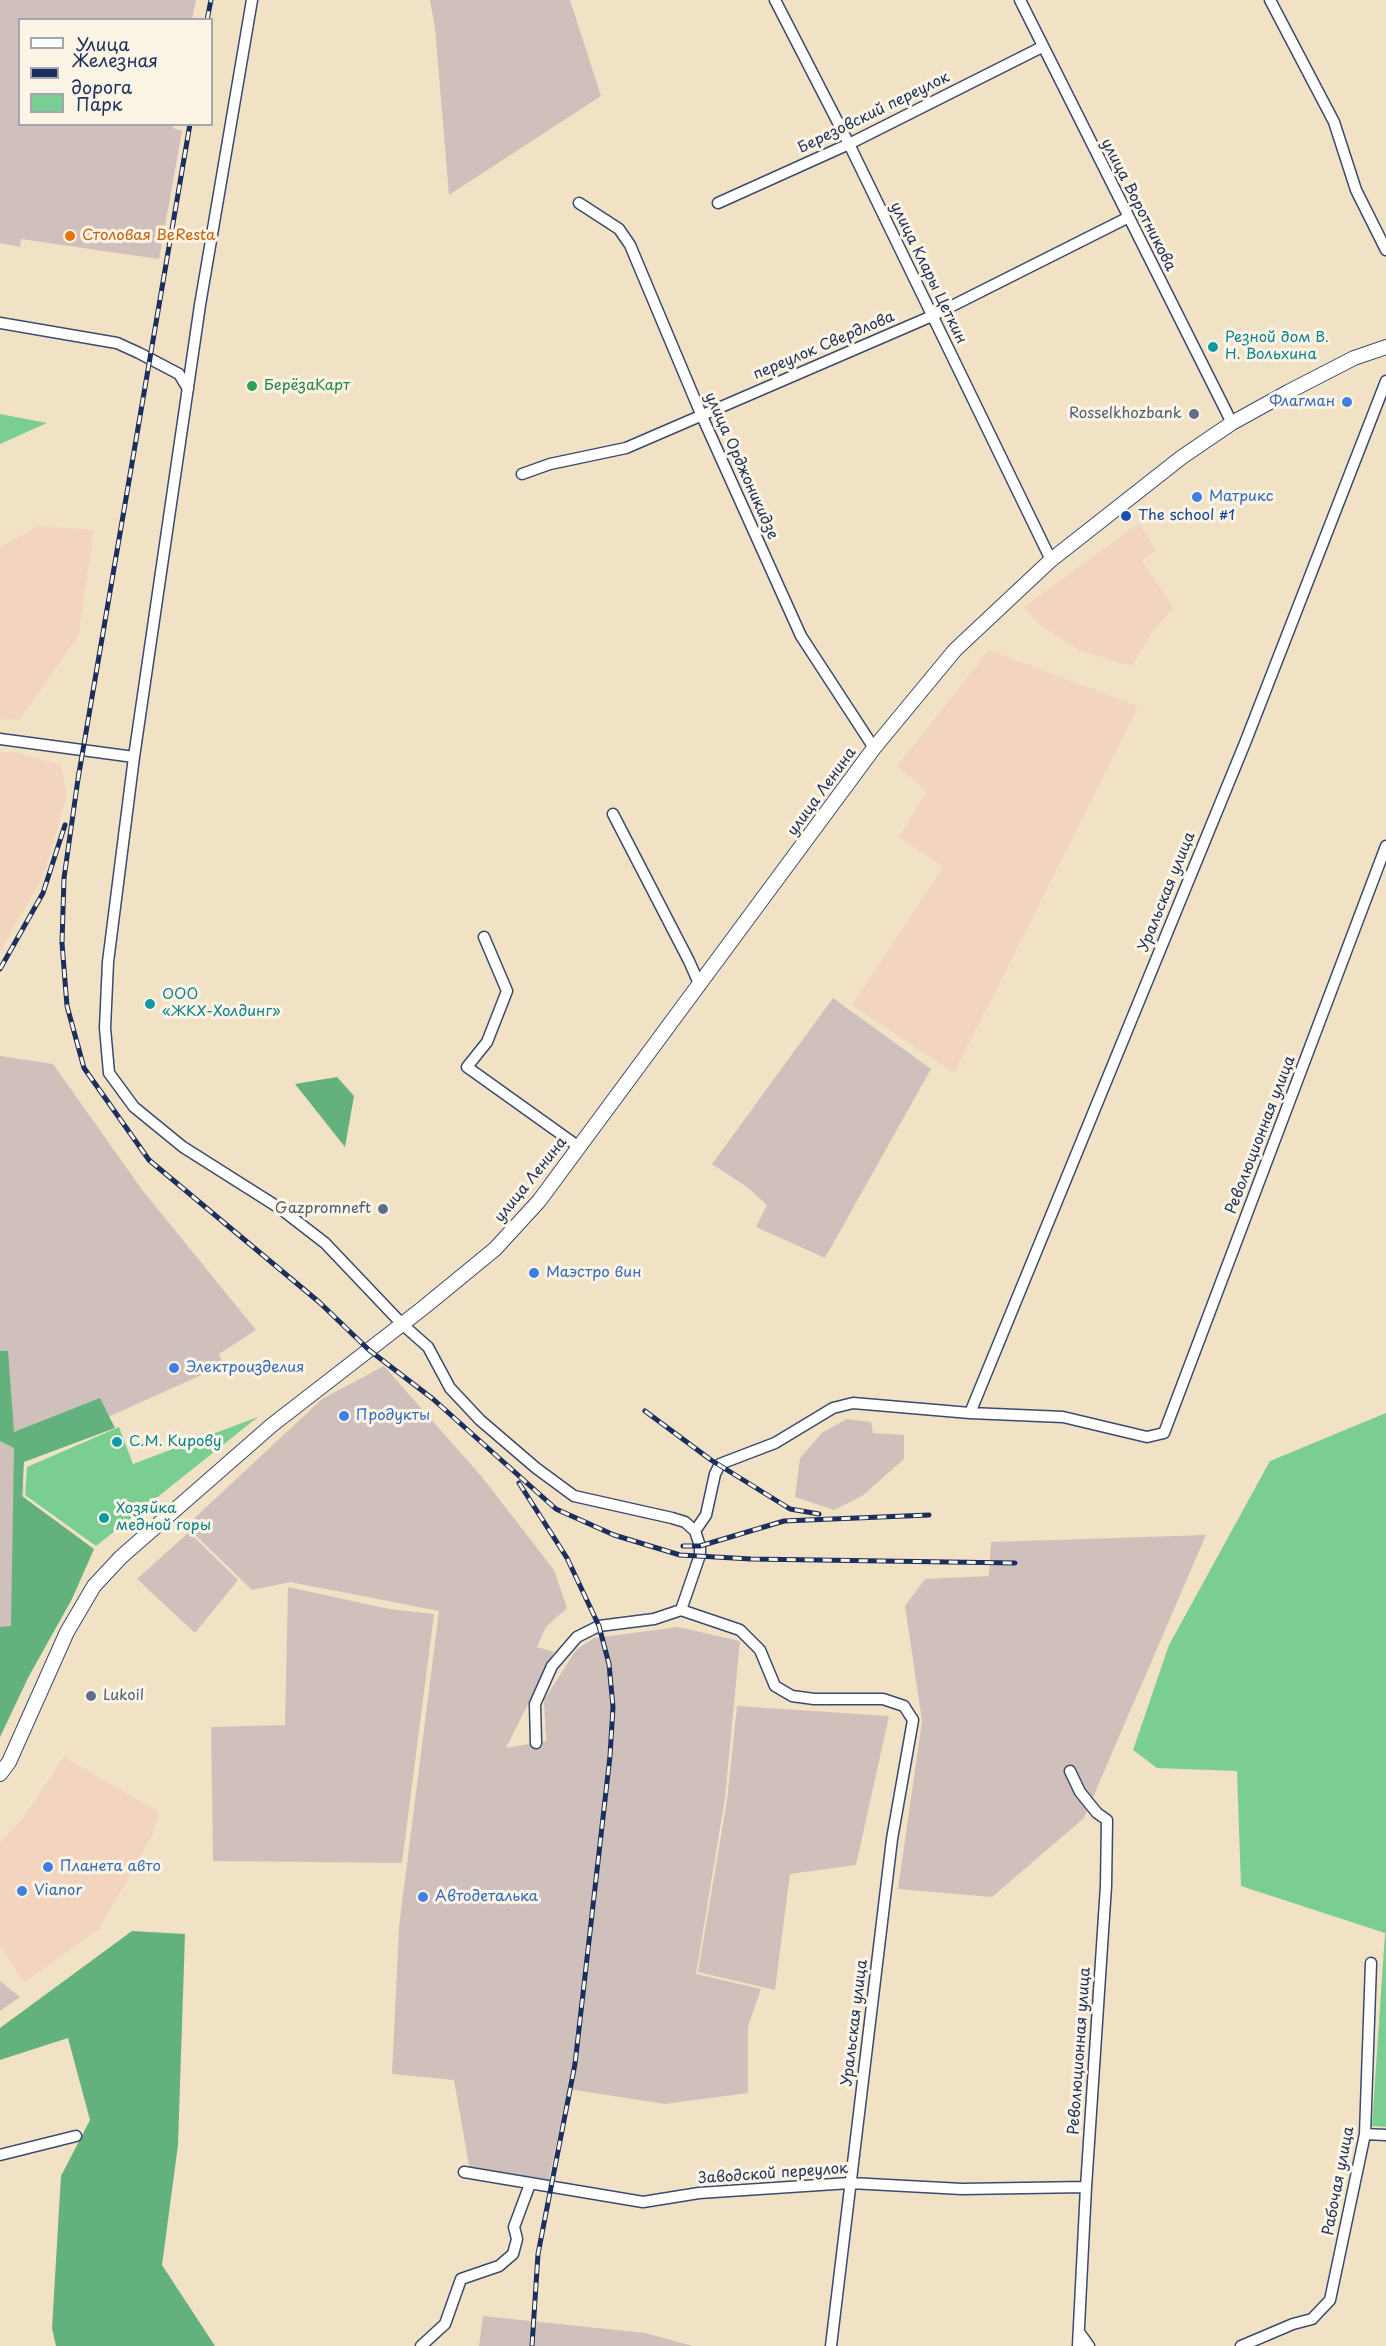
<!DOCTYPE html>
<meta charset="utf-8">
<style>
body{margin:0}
#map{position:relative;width:1386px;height:2346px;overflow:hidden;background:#f2e2c5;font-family:"Playpen Sans",sans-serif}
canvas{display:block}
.legend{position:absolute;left:18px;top:18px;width:195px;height:108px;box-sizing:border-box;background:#fcf5e5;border:2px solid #a2a6af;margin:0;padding:8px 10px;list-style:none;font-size:18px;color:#1b2f5e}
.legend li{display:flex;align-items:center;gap:12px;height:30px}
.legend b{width:30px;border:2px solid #a2a6af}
</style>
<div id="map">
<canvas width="1386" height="2346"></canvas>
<ul class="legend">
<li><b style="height:8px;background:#fff"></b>Улица</li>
<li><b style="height:8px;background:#1b2f5e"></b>Железная дорога</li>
<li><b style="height:16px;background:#7ace92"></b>Парк</li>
</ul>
</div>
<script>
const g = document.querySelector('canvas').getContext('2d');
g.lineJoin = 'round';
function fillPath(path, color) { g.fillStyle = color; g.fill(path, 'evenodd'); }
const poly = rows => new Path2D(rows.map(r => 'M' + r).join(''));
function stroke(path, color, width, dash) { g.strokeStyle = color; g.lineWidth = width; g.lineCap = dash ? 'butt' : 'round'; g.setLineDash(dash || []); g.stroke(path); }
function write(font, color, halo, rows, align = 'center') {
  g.font = font + ' "Playpen Sans",sans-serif'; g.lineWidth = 6; g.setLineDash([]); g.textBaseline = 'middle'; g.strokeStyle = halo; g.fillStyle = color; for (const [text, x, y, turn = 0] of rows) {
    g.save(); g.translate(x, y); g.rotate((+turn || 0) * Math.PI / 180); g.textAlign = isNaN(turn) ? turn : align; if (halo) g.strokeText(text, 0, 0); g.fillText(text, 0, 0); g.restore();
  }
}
fillPath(poly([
 [1139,523,1156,550,1142,561,1174,608,1152,632,1132,666,1080,651,1039,624,1024,607],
 [38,526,94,530,78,637,19,720,0,719,0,547],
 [989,650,1138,706,954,1073,852,1005,943,867,899,837,927,791,897,766],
 [0,752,15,752,61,765,67,795,43,877,0,951],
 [64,1757,159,1812,152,1836,99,1929,24,1983,0,1945,0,1842,24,1817]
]), '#f3d4bf');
fillPath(poly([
 [0,0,196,0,192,19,20,20,20,124,174,124,173,128,182,131,159,259,21,239,20,247,0,243],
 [430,0,570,0,601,96,449,195,435,28],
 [833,998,931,1069,825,1258,756,1227,767,1205,747,1187,712,1164],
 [0,1056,53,1064,143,1191,256,1330,219,1354,224,1365,23,1455,25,1644,0,1644],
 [384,1366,482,1477,554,1570,567,1608,546,1627,537,1647,554,1652,506,1748,546,1741,544,1700,576,1650,594,1638,678,1627,740,1641,725,1798,696,1974,761,1989,748,2026,748,2093,665,2104,568,2089,548,2183,470,2171,454,2080,392,2074,399,1927,439,1611,290,1582,252,1590,186,1526,322,1399],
 [847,1419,871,1422,873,1433,904,1435,904,1459,862,1496,834,1510,795,1497,800,1458,823,1432],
 [189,1532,238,1580,195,1633,137,1579],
 [1206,1535,1084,1818,992,1897,898,1889,922,1721,905,1606,925,1579,989,1576,991,1542],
 [288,1587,389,1609,434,1614,402,1863,213,1861,211,1727,285,1725],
 [737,1706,889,1716,856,1865,790,1874,775,1990,698,1972,727,1800],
 [0,1981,20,1997,0,2011],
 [483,2316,645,2333,693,2346,479,2346]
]), '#cfc0bb');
fillPath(poly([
 [0,414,47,423,0,444],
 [1386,1413,1386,2127,1372,2126,1385,1933,1241,1886,1237,1771,1157,1768,1133,1750,1169,1645,1270,1461],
 [258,1417,96,1546,25,1495,27,1467,119,1427,133,1464]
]), '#7ace92');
fillPath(poly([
 [337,1077,354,1096,345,1147,295,1084],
 [0,1351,8,1351,14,1432,100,1398,115,1428,24,1462,22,1496,94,1549,72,1599,29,1676,0,1737,0,1627,11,1626,14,1448,0,1441],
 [132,1931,185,1934,178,2145,162,2265,215,2346,56,2346,52,2328,61,2176,90,2120,68,2038,0,2060,0,2028]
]), '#63b17c');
const minor = poly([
 [252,0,200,305,134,757,108,962,105,1028,109,1073,134,1107,183,1147,281,1209,325,1243,402,1324,428,1347,450,1388,480,1420,536,1468,574,1496,672,1518,685,1522,695,1531,700,1546,700,1555,681,1610],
 [775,0,849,144,1051,560],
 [1020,0,1232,423],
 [1270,0,1334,122,1356,190,1386,250],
 [579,203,619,229,630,245,701,414,801,636,874,748],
 [718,203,849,144,1042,47],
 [0,323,117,343,139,353,179,374,188,389],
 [522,474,550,464,626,448,932,316,1127,218],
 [0,739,134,757],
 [613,814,689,961,700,986],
 [484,937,507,991,487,1042,467,1067,579,1147],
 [970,1413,1245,743,1386,381],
 [695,1531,706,1515,715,1474,720,1464,775,1443,833,1408,853,1403,970,1413,1063,1417,1147,1437,1164,1433,1386,846],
 [536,1743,535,1704,552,1666,577,1637,599,1626,654,1619,681,1610,740,1630,760,1650,775,1686,792,1696,814,1699,883,1699,904,1706,913,1720,892,1839,831,2346],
 [1070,1771,1080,1792,1097,1813,1107,1820,1106,1886,1086,2187,1078,2346],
 [1365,2134,1386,2135],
 [0,2155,76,2136],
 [464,2172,643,2202,699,2193,850,2183,962,2189,1086,2187],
 [1079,2332,1089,2346],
 [421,2346,445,2324,461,2279,499,2266,513,2254,517,2239,514,2227,530,2184],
 [1241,2346,1293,2324,1312,2319,1330,2300,1365,2134,1371,1963]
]);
const major = poly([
 [0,1774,9,1762,67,1632,94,1586,121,1557,272,1425,423,1308,495,1249,539,1201,874,748,955,650,1051,560,1182,457,1232,423,1288,392,1354,358,1386,347]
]);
stroke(minor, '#3b4a6d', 13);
stroke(major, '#3b4a6d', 16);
stroke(minor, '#fff', 10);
stroke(major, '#fff', 14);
const rail = poly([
 [207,20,211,0],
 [79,772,64,878,62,943,67,1006,84,1068,149,1160,319,1302,369,1350,433,1399,556,1509,614,1535,680,1555,751,1559,1015,1563],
 [78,779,190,124],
 [0,969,43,893,65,825],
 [645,1411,711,1460,790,1509,819,1514],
 [519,1483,567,1558,599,1626,609,1664,613,1707,610,1756,575,2064,538,2254,532,2346],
 [683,1546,700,1546,784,1521,929,1515]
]);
stroke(rail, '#1b2f5e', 5);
stroke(rail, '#fcf5e5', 3, [9]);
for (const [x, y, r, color] of [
 [70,236,6,"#e8710a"],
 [1213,347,6,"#0f9aa8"],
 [252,386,6,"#2e9e5b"],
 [1347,402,6,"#3f7fe0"],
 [1194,414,6,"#5c6f8a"],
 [1197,497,6,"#3f7fe0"],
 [1126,516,6,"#1a4fb4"],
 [150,1004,6,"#0f9aa8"],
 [383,1209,6,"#5c6f8a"],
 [534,1273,6,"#3f7fe0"],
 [174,1368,6,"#3f7fe0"],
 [344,1416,6,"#3f7fe0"],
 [117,1442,6,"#0f9aa8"],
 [104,1518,6,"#0f9aa8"],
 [91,1696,6,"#5c6f8a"],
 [48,1867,6,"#3f7fe0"],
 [22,1891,6,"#3f7fe0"],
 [423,1897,6,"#3f7fe0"]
]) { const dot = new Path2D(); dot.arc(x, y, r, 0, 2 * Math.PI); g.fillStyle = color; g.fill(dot); stroke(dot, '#fcf5e5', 2); }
write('15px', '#1b2f5e', '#fcf5e5', [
 ["Березовский переулок",874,113,-26],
 ["улица Воротникова",1138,205,63],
 ["улица Клары Цеткин",928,273,64],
 ["переулок Свердлова",824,346,-23],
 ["улица Орджоникидзе",741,466,66],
 ["улица Ленина",822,792,-54],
 ["Уральская улица",1167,892,-68],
 ["Революционная улица",1261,1135,-69],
 ["улица Ленина",531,1180,-51],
 ["Уральская улица",855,2023,-83],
 ["Революционная улица",1080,2051,-86],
 ["Заводской переулок",773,2174,-4],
 ["Рабочая улица",1339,2181,-79]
]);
write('15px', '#c56008', '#fcf5e5', [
 ["Столовая BeResta",82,236]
], 'left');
write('15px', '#0d838f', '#fcf5e5', [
 ["Резной дом В.",1225,338],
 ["Н. Вольхина",1225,355],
 ["ООО",162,995],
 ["«ЖКХ-Холдинг»",162,1012],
 ["С.М. Кирову",129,1442],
 ["Хозяйка",116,1509],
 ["медной горы",116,1526]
], 'left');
write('15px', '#27864d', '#fcf5e5', [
 ["БерёзаКарт",264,386]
], 'left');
write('15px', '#366cbe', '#fcf5e5', [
 ["Флагман",1335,402,"right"],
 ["Матрикс",1209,497],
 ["Маэстро вин",546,1273],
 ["Электроизделия",186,1368],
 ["Продукты",356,1416],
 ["Планета авто",60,1867],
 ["Vianor",34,1891],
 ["Автодеталька",435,1897]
], 'left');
write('15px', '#4e5e75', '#fcf5e5', [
 ["Rosselkhozbank",1182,414],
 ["Gazpromneft",371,1209],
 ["Lukoil",103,1696,"left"]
], 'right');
write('15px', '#164399', '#fcf5e5', [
 ["The school #1",1138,516]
], 'left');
</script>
